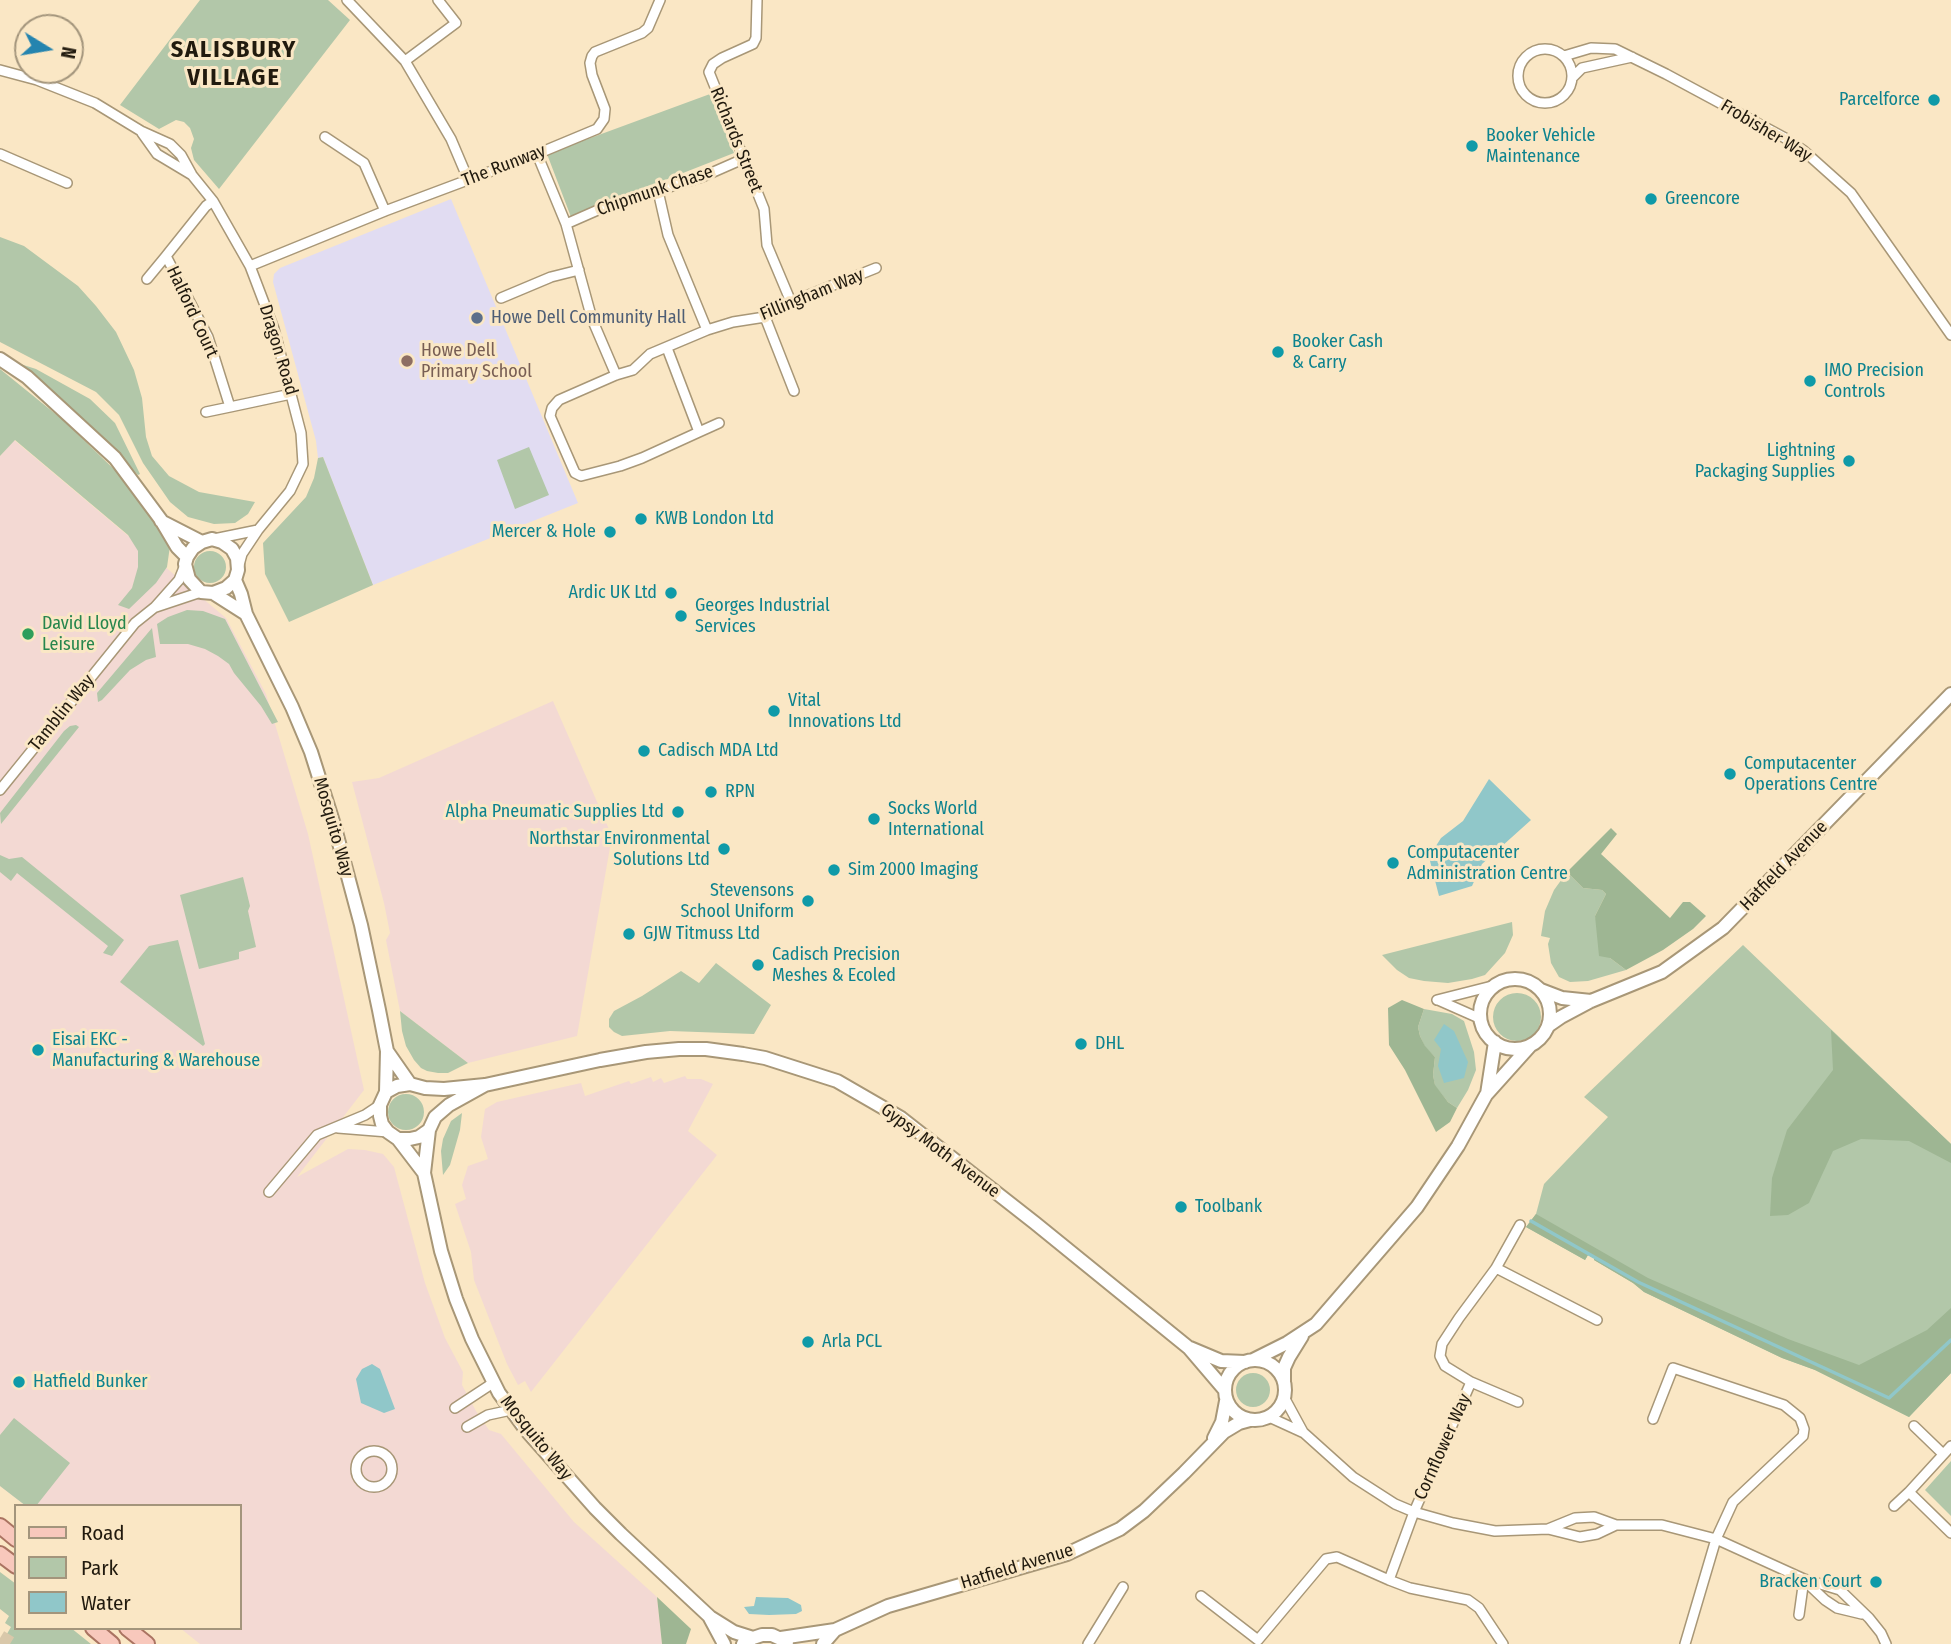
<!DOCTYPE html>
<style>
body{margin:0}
#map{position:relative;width:1951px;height:1644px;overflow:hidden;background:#fae7c5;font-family:"Fira Sans Condensed",sans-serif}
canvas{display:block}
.legend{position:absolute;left:14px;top:1504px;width:228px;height:126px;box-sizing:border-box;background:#fae7c5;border:2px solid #a3957c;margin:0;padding:9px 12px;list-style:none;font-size:21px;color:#211a0e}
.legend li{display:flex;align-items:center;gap:14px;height:35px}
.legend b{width:35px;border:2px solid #a3957c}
.north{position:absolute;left:14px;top:14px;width:70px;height:70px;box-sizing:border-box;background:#fae7c5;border:2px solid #a3957c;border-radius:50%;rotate:101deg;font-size:19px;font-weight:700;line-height:28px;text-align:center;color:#211a0e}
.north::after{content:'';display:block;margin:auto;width:24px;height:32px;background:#2484af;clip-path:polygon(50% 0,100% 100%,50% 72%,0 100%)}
</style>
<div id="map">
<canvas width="1951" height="1644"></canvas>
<ul class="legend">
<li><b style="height:9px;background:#f8c8bc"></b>Road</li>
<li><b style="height:19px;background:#b2c7a9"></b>Park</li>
<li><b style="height:19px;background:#90c7c9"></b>Water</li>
</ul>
<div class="north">N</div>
</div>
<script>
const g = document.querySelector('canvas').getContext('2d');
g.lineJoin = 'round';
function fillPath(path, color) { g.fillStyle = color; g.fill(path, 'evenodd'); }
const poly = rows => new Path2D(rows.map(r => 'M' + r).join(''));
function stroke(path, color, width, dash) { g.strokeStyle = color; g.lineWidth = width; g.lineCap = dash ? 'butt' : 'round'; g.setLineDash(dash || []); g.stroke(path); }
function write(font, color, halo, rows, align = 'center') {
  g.font = font + ' "Fira Sans Condensed",sans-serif'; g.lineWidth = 6; g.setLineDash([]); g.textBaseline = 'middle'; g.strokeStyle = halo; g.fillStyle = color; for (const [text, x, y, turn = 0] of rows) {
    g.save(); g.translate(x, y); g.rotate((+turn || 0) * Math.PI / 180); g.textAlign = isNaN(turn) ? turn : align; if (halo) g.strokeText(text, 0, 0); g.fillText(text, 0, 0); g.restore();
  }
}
fillPath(poly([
 [14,440,226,618,266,694,308,834,364,1090,297,1177,348,1149,365,1150,383,1154,394,1167,425,1283,445,1338,463,1372,462,1385,476,1411,489,1430,501,1434,574,1522,657,1597,662,1644,200,1644,180,1628,240,1628,240,1506,26,1506,0,1486,0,456],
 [553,701,612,836,577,1036,468,1063,400,1011,386,940,390,933,384,903,352,782,379,778],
 [685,1076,687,1079,701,1079,713,1084,688,1131,717,1155,531,1392,525,1381,518,1385,507,1364,474,1280,471,1252,455,1204,466,1199,462,1185,468,1166,488,1159,481,1137,485,1109,497,1102,581,1083,585,1096,629,1081,631,1084,651,1077,653,1082,661,1078,664,1083]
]), '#f3d9d3');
fillPath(poly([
 [451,199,578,503,373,585,323,457,318,458,316,441,273,282,274,274,280,268]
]), '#e1dcf2');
fillPath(poly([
 [200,0,328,0,350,20,219,189,194,160,191,148,194,139,190,128,184,122,176,120,159,129,120,105],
 [710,94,734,153,571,217,547,154],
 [0,237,24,246,78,286,96,306,116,332,134,370,142,398,146,437,152,456,169,476,199,492,255,502,248,514,235,523,214,524,188,517,170,502,143,463,119,415,96,392,0,342],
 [14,362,36,369,90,399,115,423,140,474,138,475,54,395],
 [0,369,63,420,121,476,160,530,170,546,167,567,156,583,129,609,118,605,132,588,138,567,138,551,128,535,15,440,0,456],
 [529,447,549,495,515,509,497,460],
 [323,457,373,585,289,622,265,574,263,543,306,497,314,478,318,458],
 '194 567a16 16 0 1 1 32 0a16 16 0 1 1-32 0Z',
 [187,610,203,611,225,619,278,722,272,724,261,706,234,673,229,664,218,656,205,649,188,644,160,644,157,624,168,617],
 [152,628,156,657,146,660,130,670,102,700,98,702,97,693],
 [76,725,79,727,1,824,0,813,64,731,70,726],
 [0,855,9,859,22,857,124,940,112,956,103,953,108,946,17,873,11,881,0,872],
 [1567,872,1583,888,1602,890,1606,894,1595,916,1610,958,1626,970,1588,981,1570,982,1559,977,1551,963,1548,944,1550,938,1541,936,1545,911,1554,890],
 [243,877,250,906,248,911,256,947,239,952,239,959,199,969,180,895],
 [1512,922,1513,935,1505,953,1485,975,1472,979,1448,983,1424,981,1409,978,1397,970,1382,955],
 [178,940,205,1044,203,1046,120,982,149,946],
 [1743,945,1951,1144,1951,1373,1909,1417,1815,1370,1782,1358,1644,1292,1633,1283,1594,1260,1594,1258,1588,1255,1585,1260,1526,1227,1536,1214,1544,1184,1608,1117,1584,1097],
 [716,963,771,1005,754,1034,670,1031,622,1036,614,1032,609,1027,609,1019,614,1011,642,996,681,971,699,983],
 '1493 1017a24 24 0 1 1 48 0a24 24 0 1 1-48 0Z',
 [1424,1009,1452,1014,1464,1021,1474,1052,1476,1070,1468,1090,1457,1108,1448,1102,1435,1086,1433,1075,1435,1057,1425,1047,1420,1036,1418,1027],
 [400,1011,468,1063,448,1073,438,1073,427,1071,421,1068,414,1060,406,1046,402,1031],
 '388 1112a18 18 0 1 1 36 0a18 18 0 1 1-36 0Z',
 [462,1113,460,1130,450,1165,443,1175,441,1151,443,1139,451,1121],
 '1236 1390a17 17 0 1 1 34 0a17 17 0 1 1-34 0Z',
 [14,1418,70,1463,36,1506,26,1506,0,1486,0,1435],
 [1951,1461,1951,1516,1925,1490],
 [0,1572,16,1584,16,1628,71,1628,91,1644,1,1644,11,1627,5,1623,9,1616,0,1609]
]), '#b2c7a9');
fillPath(poly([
 [1611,828,1617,834,1601,854,1670,918,1683,902,1690,902,1706,916,1693,929,1663,950,1626,970,1610,958,1599,956,1595,916,1606,894,1602,890,1583,888,1567,872],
 [1402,1000,1424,1009,1418,1027,1420,1036,1425,1046,1435,1057,1433,1075,1435,1085,1448,1102,1457,1108,1450,1122,1436,1132,1405,1070,1389,1045,1388,1008],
 [1831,1030,1951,1144,1951,1163,1909,1141,1861,1139,1833,1151,1809,1203,1788,1215,1770,1216,1772,1178,1787,1130,1833,1070],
 [1536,1214,1648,1278,1788,1339,1859,1365,1927,1330,1951,1308,1951,1373,1909,1417,1815,1370,1782,1358,1644,1292,1633,1283,1594,1260,1594,1258,1588,1255,1585,1260,1526,1227],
 [657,1597,691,1629,686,1644,662,1644]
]), '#9eb693');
fillPath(poly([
 [1489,779,1531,820,1482,864,1472,886,1439,896,1429,857,1441,838,1463,821],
 [1444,1024,1454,1031,1468,1062,1464,1078,1444,1083,1438,1066,1441,1049,1434,1040],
 [372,1364,380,1369,395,1409,384,1413,361,1403,356,1379,362,1369],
 [756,1597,788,1598,801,1605,802,1611,796,1614,769,1615,749,1614,744,1607,754,1606]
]), '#90c7c9');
stroke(poly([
 [1531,1221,1638,1282,1889,1398,1951,1340]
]), '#90c7c9', 3.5);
stroke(poly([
 [0,1638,10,1644]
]), '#d9c8aa', 16, [16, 8]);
const street = poly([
 [347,0,405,61,451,139,468,179],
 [757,0,756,38,753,44,722,58,713,64,709,72,764,209,767,245,791,302],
 '1518 76a27 27 0 1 1 54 0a27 27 0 1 1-54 0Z',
 [1564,56,1591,48,1615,49,1666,74,1785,138,1804,151,1851,193,1951,335],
 [405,61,456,23,438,0],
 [0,70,37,80,95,103,141,131,170,144,181,155,192,175,213,201,250,266,274,329,301,433,303,464,290,491,258,530,242,554,239,565],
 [1572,78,1582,68,1632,57],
 [142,133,157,154,192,175],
 [325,137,364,163,385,211],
 [0,154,67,183],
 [537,154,566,224,592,319,616,375],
 [658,191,668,235,707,330],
 [213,201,206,206,166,256,208,337,230,407,291,394],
 [566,224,607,206,702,177,743,159],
 [250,266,385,211,537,154,597,129,604,119,605,109,592,75,590,63,592,56,595,52,642,33,648,28,660,0],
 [147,279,166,256],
 [501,298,551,277,579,270],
 [765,317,794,391],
 [667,348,699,432,642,458,620,466,581,476,575,473,550,416,552,408,559,400,616,375,633,370,650,354,707,330,733,322,765,317,791,302,876,268],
 [206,412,230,407],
 [699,432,719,423],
 [214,539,258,530],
 [156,607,201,592],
 [0,790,135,623,155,607,179,580,185,565],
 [1437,1000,1496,985],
 [1438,1000,1481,1019],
 [338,1128,388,1132],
 [269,1192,317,1135,365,1115,380,1105],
 [1496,1268,1520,1225],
 [1471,1382,1518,1402],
 [1284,1397,1303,1432],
 [455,1408,493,1383],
 [1269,1417,1304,1433,1353,1477,1395,1504,1414,1512,1453,1523,1495,1531,1548,1529,1575,1518,1594,1517,1616,1525,1662,1525,1716,1539,1804,1579,1840,1590,1869,1618,1881,1633,1886,1644],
 [1653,1419,1673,1368,1784,1405,1800,1418,1804,1429,1803,1436,1733,1502,1716,1539,1685,1644],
 [1914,1426,1943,1454],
 [467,1427,488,1415,511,1410],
 [1951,1446,1909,1492,1951,1533],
 '356 1469a18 18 0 1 1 36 0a18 18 0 1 1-36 0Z',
 [1894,1506,1909,1492],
 [1548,1529,1580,1537,1597,1534,1616,1525],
 [1389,1580,1410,1588,1468,1600,1479,1608,1503,1644],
 [1806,1582,1825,1600,1837,1608,1862,1614],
 [1201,1596,1258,1640,1326,1559,1337,1557,1389,1580,1414,1512,1471,1382,1445,1366,1440,1356,1442,1344,1459,1318,1496,1268,1597,1320],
 [1799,1615,1804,1579],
 [1088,1644,1123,1587]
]);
const secondary = poly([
 [0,359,27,377,115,458,161,520,177,547,187,557],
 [161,521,202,542],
 [212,539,222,542,232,549,237,558,238,570,235,580,226,588,213,593,201,592,189,579,185,564,187,557,193,548,202,542,212,539],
 [235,580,241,594,246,614,292,707,311,752,335,828,361,925,379,1010,387,1051,386,1092],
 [213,593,246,614],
 '1480 1014a35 35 0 1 1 70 0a35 35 0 1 1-70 0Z',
 [1541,990,1562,998,1591,1001],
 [1548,1026,1561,1017,1591,1001,1662,972,1723,928,1951,694],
 [387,1051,410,1084],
 [485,1085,449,1105,435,1117,429,1130,419,1137,410,1139,398,1139,388,1132,382,1124,380,1116,380,1105,386,1092,397,1086,410,1084,425,1088,444,1089,485,1085,600,1060,646,1052,679,1049,706,1049,743,1054,765,1058,837,1081,901,1118,1035,1223,1189,1348,1224,1389],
 [1487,1094,1495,1042],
 [429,1130,424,1173,441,1251,456,1299,472,1339,499,1393,526,1430,595,1508,621,1534,710,1617,734,1632,753,1638],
 [398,1139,424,1173],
 [1190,1348,1221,1361,1245,1362],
 [1253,1360,1287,1343,1316,1324,1417,1207,1458,1146,1486,1095,1530,1046],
 '1225 1390a30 30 0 1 1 60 0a30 30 0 1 1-60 0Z',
 [1284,1382,1284,1368,1289,1357,1302,1336],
 [1214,1438,1222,1422,1226,1401],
 [710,1618,724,1644],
 [781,1638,835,1630,888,1606,1067,1554,1120,1529,1144,1511,1184,1473,1224,1432,1239,1423,1250,1420],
 [743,1644,753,1638,762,1635,772,1635,787,1642],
 [823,1644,835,1630]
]);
const primary = poly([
 [0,1526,16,1539],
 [0,1554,16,1566],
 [93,1628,112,1644],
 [127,1628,147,1644]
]);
stroke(street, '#a89777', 12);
stroke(secondary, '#a89777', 16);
stroke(primary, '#aa7462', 18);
stroke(street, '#fff', 9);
stroke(secondary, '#fff', 12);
stroke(primary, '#f8c8bc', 14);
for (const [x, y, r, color] of [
 [1934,100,7,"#0f9aa8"],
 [1472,146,7,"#0f9aa8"],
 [1651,199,7,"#0f9aa8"],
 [477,318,7,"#5c6f8a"],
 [1278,352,7,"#0f9aa8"],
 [407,361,7,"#8d6e63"],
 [1810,381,7,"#0f9aa8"],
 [1849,461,7,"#0f9aa8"],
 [641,519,7,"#0f9aa8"],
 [610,532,7,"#0f9aa8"],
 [671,593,7,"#0f9aa8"],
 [681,616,7,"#0f9aa8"],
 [28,634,7,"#2e9e5b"],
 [774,711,7,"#0f9aa8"],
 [644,751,7,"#0f9aa8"],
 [1730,774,7,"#0f9aa8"],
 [711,792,7,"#0f9aa8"],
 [678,812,7,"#0f9aa8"],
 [874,819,7,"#0f9aa8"],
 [724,849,7,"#0f9aa8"],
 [1393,863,7,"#0f9aa8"],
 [834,870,7,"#0f9aa8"],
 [808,901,7,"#0f9aa8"],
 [629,934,7,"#0f9aa8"],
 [758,965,7,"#0f9aa8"],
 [1081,1044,7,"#0f9aa8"],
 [38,1050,7,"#0f9aa8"],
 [1181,1207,7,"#0f9aa8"],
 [808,1342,7,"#0f9aa8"],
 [19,1382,7,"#0f9aa8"],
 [1876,1582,7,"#0f9aa8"]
]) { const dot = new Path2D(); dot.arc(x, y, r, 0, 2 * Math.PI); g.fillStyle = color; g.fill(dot); stroke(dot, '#fae7c5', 2.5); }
write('18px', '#0d838f', '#fae7c5', [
 ["Parcelforce",1920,100,"right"],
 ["Booker Vehicle",1486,136],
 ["Maintenance",1486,157],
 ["Greencore",1665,199],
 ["Booker Cash",1292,342],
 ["& Carry",1292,363],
 ["IMO Precision",1824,371],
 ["Controls",1824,392],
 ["Lightning",1835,451,"right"],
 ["Packaging Supplies",1835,472,"right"],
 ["KWB London Ltd",655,519],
 ["Mercer & Hole",596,532,"right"],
 ["Ardic UK Ltd",657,593,"right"],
 ["Georges Industrial",695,606],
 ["Services",695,627],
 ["Vital",788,701],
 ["Innovations Ltd",788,722],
 ["Cadisch MDA Ltd",658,751],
 ["Computacenter",1744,764],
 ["Operations Centre",1744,785],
 ["RPN",725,792],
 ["Socks World",888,809],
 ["International",888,830],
 ["Alpha Pneumatic Supplies Ltd",664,812,"right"],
 ["Northstar Environmental",710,839,"right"],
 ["Solutions Ltd",710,860,"right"],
 ["Computacenter",1407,853],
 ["Administration Centre",1407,874],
 ["Sim 2000 Imaging",848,870],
 ["Stevensons",794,891,"right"],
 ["School Uniform",794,912,"right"],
 ["GJW Titmuss Ltd",643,934],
 ["Cadisch Precision",772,955],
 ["Meshes & Ecoled",772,976],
 ["Eisai EKC -",52,1040],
 ["Manufacturing & Warehouse",52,1061],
 ["DHL",1095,1044],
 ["Toolbank",1195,1207],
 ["Arla PCL",822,1342],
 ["Hatfield Bunker",33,1382],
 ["Bracken Court",1862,1582,"right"]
], 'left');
write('18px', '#211a0e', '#fae7c5', [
 ["Frobisher Way",1766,131,31],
 ["Richards Street",736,140,68],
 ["The Runway",504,166,-21],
 ["Chipmunk Chase",655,191,-19],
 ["Fillingham Way",812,295,-22],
 ["Halford Court",192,312,65],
 ["Dragon Road",278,350,73],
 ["Tamblin Way",62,713,-51],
 ["Mosquito Way",333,827,74],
 ["Hatfield Avenue",1784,866,-46],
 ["Gypsy Moth Avenue",940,1151,37],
 ["Mosquito Way",536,1438,51],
 ["Cornflower Way",1443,1447,-66],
 ["Hatfield Avenue",1017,1567,-17]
]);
write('18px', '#4e5e75', '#fae7c5', [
 ["Howe Dell Community Hall",491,318]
], 'left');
write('18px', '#785e54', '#fae7c5', [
 ["Howe Dell",421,351],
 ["Primary School",421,372]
], 'left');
write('18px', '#27864d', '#fae7c5', [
 ["David Lloyd",42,624],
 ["Leisure",42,645]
], 'left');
g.letterSpacing = '2px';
write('bold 24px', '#211a0e', '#fae7c5', [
 ["SALISBURY",234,50],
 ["VILLAGE",234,78]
]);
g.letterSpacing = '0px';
</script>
